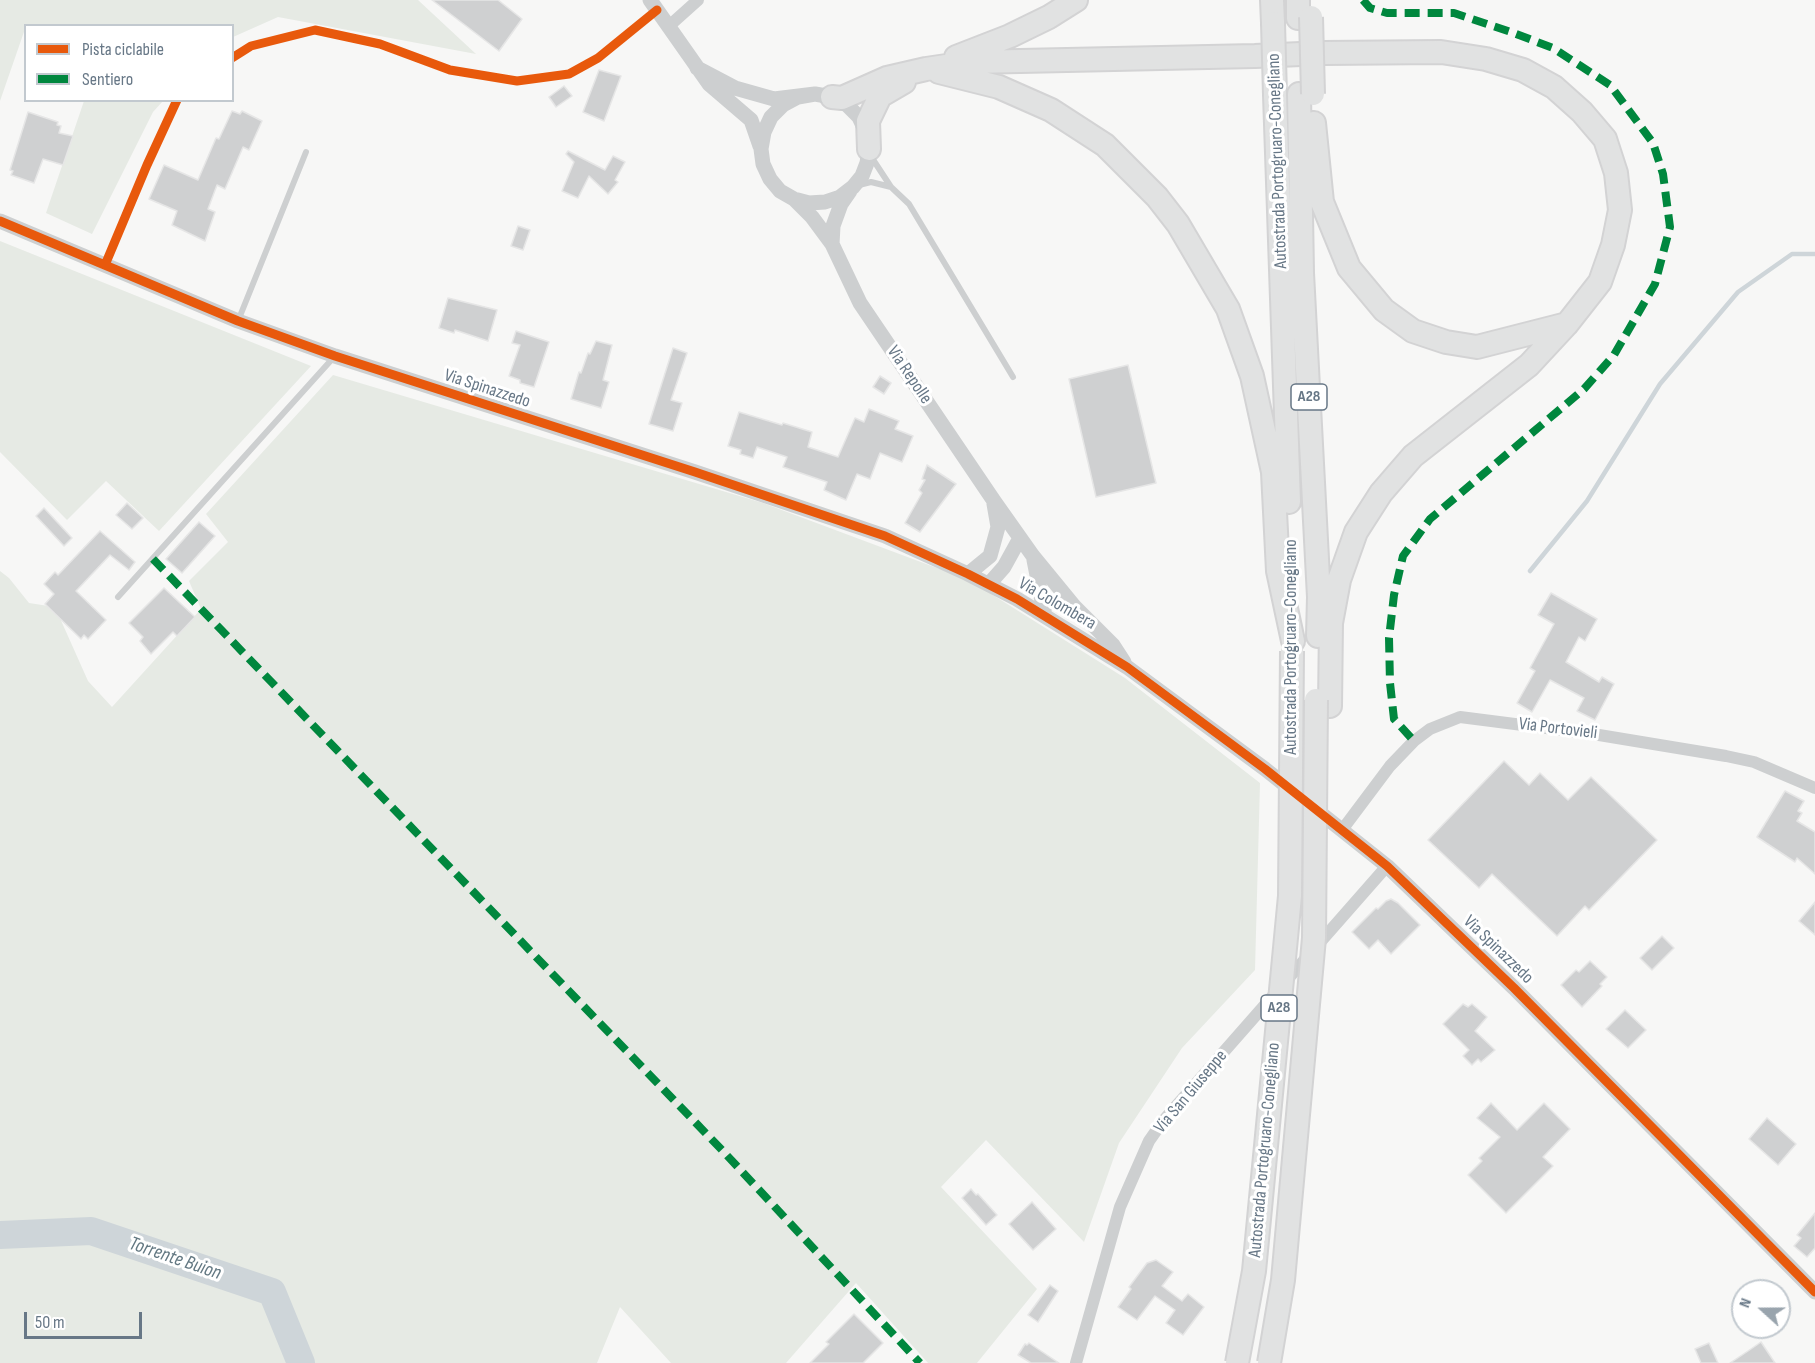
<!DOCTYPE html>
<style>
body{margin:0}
#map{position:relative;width:1815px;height:1363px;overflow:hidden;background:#f7f7f6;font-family:"Sofia Sans Condensed",sans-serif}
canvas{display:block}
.legend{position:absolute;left:24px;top:24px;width:210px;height:78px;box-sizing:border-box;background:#fff;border:2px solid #c2c9cf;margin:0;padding:8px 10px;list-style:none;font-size:18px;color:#677786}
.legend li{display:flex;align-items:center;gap:12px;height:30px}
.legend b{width:30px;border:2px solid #c2c9cf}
.north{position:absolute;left:1731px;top:1279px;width:60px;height:60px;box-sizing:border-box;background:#fff;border:2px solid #c2c9cf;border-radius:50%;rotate:291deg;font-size:16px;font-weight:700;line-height:24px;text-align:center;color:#677786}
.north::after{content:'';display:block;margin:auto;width:21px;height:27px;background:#99a4ad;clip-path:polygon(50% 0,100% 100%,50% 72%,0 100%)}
.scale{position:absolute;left:24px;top:1312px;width:118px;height:27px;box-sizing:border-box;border:3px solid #677786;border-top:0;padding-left:8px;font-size:18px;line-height:21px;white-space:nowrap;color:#677786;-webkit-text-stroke:4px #fff;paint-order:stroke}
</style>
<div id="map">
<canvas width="1815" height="1363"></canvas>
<ul class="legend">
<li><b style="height:8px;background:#e8590c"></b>Pista ciclabile</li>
<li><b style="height:8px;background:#00873e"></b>Sentiero</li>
</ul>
<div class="north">N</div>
<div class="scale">50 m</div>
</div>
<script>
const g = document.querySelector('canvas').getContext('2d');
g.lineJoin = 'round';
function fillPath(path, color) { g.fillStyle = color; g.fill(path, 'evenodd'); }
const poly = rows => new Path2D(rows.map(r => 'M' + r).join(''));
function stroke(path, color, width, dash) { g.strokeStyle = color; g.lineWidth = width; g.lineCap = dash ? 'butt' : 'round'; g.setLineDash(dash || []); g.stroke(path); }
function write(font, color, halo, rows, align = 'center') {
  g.font = font + ' "Sofia Sans Condensed",sans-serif'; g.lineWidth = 6; g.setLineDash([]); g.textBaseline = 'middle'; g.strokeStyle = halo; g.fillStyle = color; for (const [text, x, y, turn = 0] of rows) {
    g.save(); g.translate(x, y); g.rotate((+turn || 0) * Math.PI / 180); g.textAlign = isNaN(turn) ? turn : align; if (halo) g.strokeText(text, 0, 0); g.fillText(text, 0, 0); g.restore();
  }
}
fillPath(poly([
 [0,0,418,0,476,54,278,17,233,37,232,26,26,26,0,101],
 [84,101,163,101,153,112,92,234,46,213],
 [0,241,311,366,159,531,106,481,67,520,0,452],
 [333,375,763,503,969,580,1125,678,1260,783,1255,970,1182,1048,1119,1143,1084,1242,986,1140,941,1187,1037,1289,977,1363,928,1363,856,1283,786,1363,671,1363,620,1307,597,1363,0,1363,0,571,9,578,29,603,55,607,88,681,112,707,201,609,189,581,228,542,206,514]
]), '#e6eae4');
stroke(poly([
 [1530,571,1587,501,1660,384,1738,292,1792,254,1815,254]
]), '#ced5d9', 4.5);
stroke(poly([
 [0,1235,91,1231,272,1292,301,1363]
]), '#ced5d9', 28);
const building = poly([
 [432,0,498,0,522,19,499,51,432,0],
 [599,70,621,76,604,121,583,112,599,70],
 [564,86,572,96,556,107,549,97,564,86],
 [232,111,240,114,242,111,262,121,249,150,243,147,225,189,217,185,208,209,215,212,205,241,172,225,177,211,149,199,164,165,198,180,216,138,219,139,232,111],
 [28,112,58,122,57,125,61,126,59,133,73,136,63,165,43,159,34,183,11,175,13,171,10,170,28,112],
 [568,151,605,170,613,156,625,162,615,180,618,182,608,194,589,176,578,198,562,191,574,162,566,154,568,151],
 [518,226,530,230,523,250,511,246,518,226],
 [448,298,497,310,488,341,455,330,454,333,439,328,448,298],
 [516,331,549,342,534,387,520,383,520,380,509,376,520,345,512,343,516,331],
 [596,341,612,345,603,380,609,382,601,408,571,399,579,372,581,373,588,353,590,354,596,341],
 [673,348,687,353,671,400,682,403,673,431,649,424,673,348],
 [1128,365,1156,483,1096,497,1069,379,1128,365],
 [880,376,891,383,884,394,873,387,880,376],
 [869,409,899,421,895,429,913,436,902,462,880,453,870,479,857,474,846,500,824,490,827,482,783,467,787,457,757,447,753,458,740,454,741,450,728,446,739,412,782,425,783,423,812,432,808,447,838,457,855,418,864,422,869,409],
 [927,465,956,484,920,532,905,523,922,493,919,490,925,480,922,479,927,465],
 [127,503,143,518,132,529,116,515,127,503],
 [44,508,72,538,64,546,36,516,44,508],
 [199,522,215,536,182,573,166,559,199,522],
 [100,531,135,562,129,570,110,555,76,591,106,620,88,639,84,635,81,639,45,604,54,594,44,584,55,572,58,575,100,531],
 [164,588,195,617,177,636,173,632,151,654,140,641,143,637,129,623,164,588],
 [1551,593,1597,619,1585,641,1579,637,1566,662,1599,682,1602,677,1614,684,1595,720,1577,711,1584,698,1550,680,1532,712,1517,703,1535,671,1530,668,1554,624,1538,615,1551,593],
 [1504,761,1529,785,1540,773,1568,800,1591,777,1657,840,1589,910,1585,906,1557,936,1492,874,1479,888,1428,840,1504,761],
 [1785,791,1804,801,1798,811,1802,813,1797,821,1815,832,1815,874,1797,858,1795,862,1757,837,1785,791],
 [1391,899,1398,903,1420,925,1391,954,1378,940,1369,949,1352,932,1376,908,1378,909,1386,901,1391,899],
 [1815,902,1815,935,1799,921,1815,902],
 [1662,936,1674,948,1652,970,1640,958,1662,936],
 [1590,961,1607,977,1600,984,1602,986,1582,1007,1561,985,1576,970,1579,972,1590,961],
 [1463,1004,1468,1007,1472,1004,1487,1017,1475,1031,1495,1050,1481,1062,1478,1059,1472,1065,1463,1056,1469,1050,1443,1024,1463,1004],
 [1625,1010,1646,1030,1628,1048,1606,1029,1625,1010],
 [1491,1103,1517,1130,1544,1103,1570,1129,1543,1157,1553,1166,1506,1213,1468,1175,1482,1161,1479,1158,1500,1137,1477,1118,1491,1103],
 [1767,1118,1796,1144,1778,1165,1749,1139,1767,1118],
 [971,1189,976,1195,978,1194,997,1215,986,1225,962,1198,971,1189],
 [1032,1202,1056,1229,1033,1250,1009,1224,1032,1202],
 [1815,1213,1815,1248,1807,1257,1794,1246,1801,1238,1797,1235,1815,1213],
 [1156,1260,1173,1272,1162,1286,1182,1301,1188,1294,1204,1307,1183,1335,1166,1323,1175,1310,1155,1296,1137,1320,1118,1307,1131,1289,1129,1287,1147,1263,1156,1260],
 [1050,1285,1058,1291,1038,1322,1028,1315,1050,1285],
 [854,1314,883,1343,863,1363,810,1363,829,1344,826,1342,854,1314],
 [1761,1342,1775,1363,1730,1363,1748,1351,1761,1342],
 [1029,1343,1059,1363,1031,1363,1018,1355,1025,1344,1027,1345,1029,1343],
 [1709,1343,1718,1363,1701,1363,1695,1349,1709,1343]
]);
fillPath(building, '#cfd0d1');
stroke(building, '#e6e6e6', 1.5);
const motorway = poly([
 [1272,0,1273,23],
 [1298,0,1298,18],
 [956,57,1010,36,1049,17,1076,0],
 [939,72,999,87,1051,110,1105,145,1157,197,1178,224,1228,309,1252,376,1273,472,1278,571,1293,641],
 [1299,94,1302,273,1319,597,1318,636],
 [1275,95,1289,502],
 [832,97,842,98,887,78,926,69,973,62,1255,56,1324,53,1441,52,1486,59,1523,70,1554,87,1582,112,1605,139,1616,173,1620,210,1613,245,1600,282,1567,324,1529,365,1413,456,1381,493,1356,532,1339,580,1331,623,1330,706],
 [1314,123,1322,202,1349,268,1384,310,1413,331,1446,342,1477,347,1567,324],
 [869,149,868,121,880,96,904,82]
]);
stroke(motorway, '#d3d3d4', 26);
stroke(poly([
 [872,158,891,187],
 [859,185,871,182,891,187,909,204,1013,377],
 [238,321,306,152],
 [118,597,334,357]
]), '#cdcfd0', 6);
stroke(poly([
 [669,26,698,0],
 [1342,830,1390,766,1414,741,1430,729,1460,717,1593,734,1726,756,1754,762,1815,788],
 [1076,1363,1120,1207,1149,1141,1163,1121,1387,866]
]), '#cdcfd0', 12);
stroke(poly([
 [650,0,709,84,751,120,760,146],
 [697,68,735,88,774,99,815,94,832,97,847,105,859,117,866,132,869,149,867,163,862,176,853,187,840,197,825,202,809,203,794,199,780,191,770,179,763,164,761,149,764,132,771,117,783,105,798,97,815,94],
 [794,199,812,217,832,244,860,303,994,501,1033,556,1074,606,1113,645,1124,662],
 [0,221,238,321,335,356,695,472,885,536,968,574,1017,599,1127,667,1265,769,1387,866,1514,988,1815,1292],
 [832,244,833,226,841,204,850,191],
 [1034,560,1045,616],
 [968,574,990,556,998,527,994,504],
 [989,584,1004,567,1020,538]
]), '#cdcfd0', 15);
stroke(motorway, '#e1e2e2', 22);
const motorwayBridge = poly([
 [1311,17,1313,94],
 [1273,23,1275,95],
 [1237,1363,1254,1271,1290,896,1292,651],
 [1269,1363,1283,1280,1314,938,1316,700]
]);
stroke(motorwayBridge, '#d3d3d4', 26, []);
stroke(motorwayBridge, '#e1e2e2', 22);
stroke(poly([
 [1363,0,1370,8,1387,13,1454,13,1511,32,1553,48,1610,85,1653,143,1663,174,1670,227,1655,284,1614,355,1584,389,1430,519,1403,556,1394,595,1389,638,1390,683,1394,719,1414,741],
 [153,559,721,1149,920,1363]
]), '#00873e', 8, [15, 8]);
stroke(poly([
 [232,58,251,46,315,30,380,44,450,70,517,81,569,74,598,58,657,10],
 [0,221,238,321,335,356,695,472,885,536,968,574,1017,599,1127,667,1265,769,1387,866,1514,988,1815,1292],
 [105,265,147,165,177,100]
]), '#e8590c', 9);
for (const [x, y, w] of [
 [1309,397,36],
 [1279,1008,36]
]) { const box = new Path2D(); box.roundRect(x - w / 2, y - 13, w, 26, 4.5); g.fillStyle = '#fff'; g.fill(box); stroke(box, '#677786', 1.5); }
write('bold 16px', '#677786', null, [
 ["A28",1309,397],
 ["A28",1279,1008]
]);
write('18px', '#677786', '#fff', [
 ["Autostrada Portogruaro-Conegliano",1278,161,-92],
 ["Via Repolle",909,375,56],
 ["Via Spinazzedo",487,389,18],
 ["Via Colombera",1057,604,30],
 ["Autostrada Portogruaro-Conegliano",1291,647,-90],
 ["Via Portovieli",1558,729,7],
 ["Via Spinazzedo",1498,950,44],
 ["Via San Giuseppe",1191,1092,-50],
 ["Autostrada Portogruaro-Conegliano",1265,1150,-85]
]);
write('italic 20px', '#637882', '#fff', [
 ["Torrente Buion",175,1259,19]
]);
</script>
